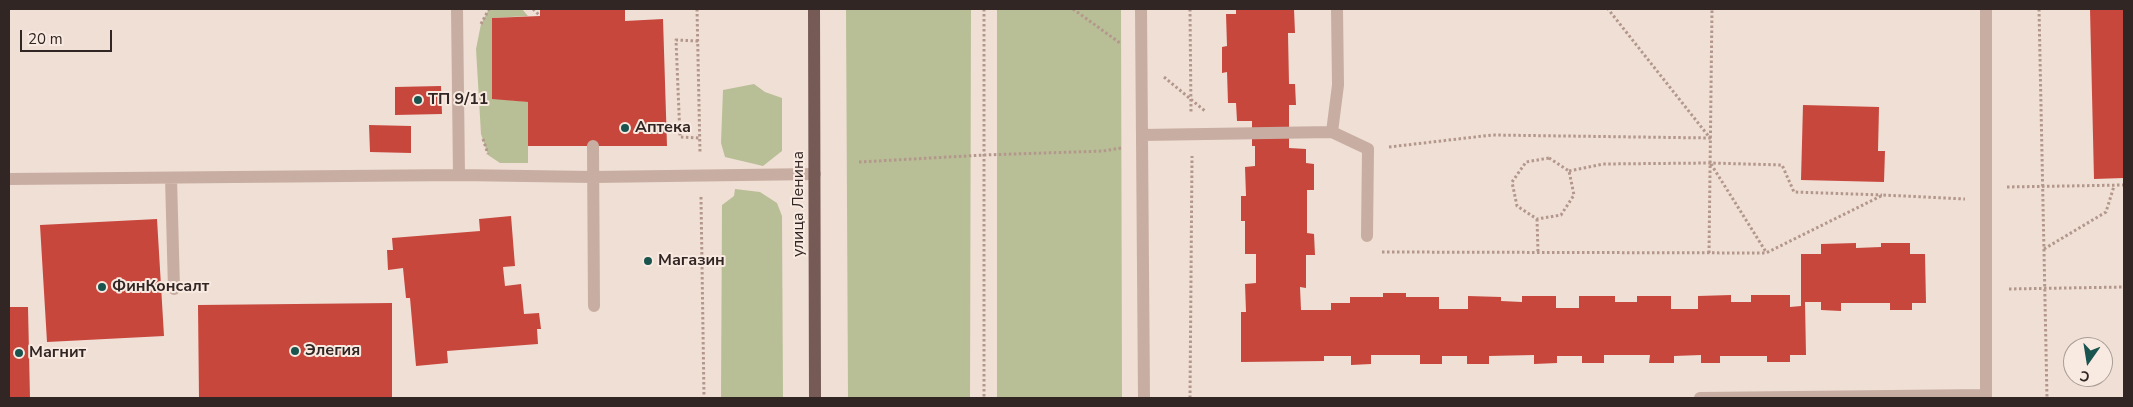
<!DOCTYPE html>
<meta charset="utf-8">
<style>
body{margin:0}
#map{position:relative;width:2133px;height:407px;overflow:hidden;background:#f0dfd5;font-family:"Nunito Sans",sans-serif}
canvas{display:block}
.frame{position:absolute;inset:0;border:10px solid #322624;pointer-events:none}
.north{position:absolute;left:2063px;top:337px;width:50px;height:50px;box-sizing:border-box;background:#f8eae1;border:1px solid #a99c95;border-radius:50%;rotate:193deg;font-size:14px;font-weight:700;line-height:20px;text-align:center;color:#322624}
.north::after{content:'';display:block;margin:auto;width:18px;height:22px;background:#1a544e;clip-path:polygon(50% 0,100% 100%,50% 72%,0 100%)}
.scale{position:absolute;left:20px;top:30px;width:92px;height:22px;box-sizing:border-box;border:2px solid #322624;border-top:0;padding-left:6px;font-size:15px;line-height:18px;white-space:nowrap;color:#322624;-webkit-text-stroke:4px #f8eae1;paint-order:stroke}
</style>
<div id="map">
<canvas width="2133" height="407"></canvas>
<div class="frame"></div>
<div class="north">С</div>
<div class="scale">20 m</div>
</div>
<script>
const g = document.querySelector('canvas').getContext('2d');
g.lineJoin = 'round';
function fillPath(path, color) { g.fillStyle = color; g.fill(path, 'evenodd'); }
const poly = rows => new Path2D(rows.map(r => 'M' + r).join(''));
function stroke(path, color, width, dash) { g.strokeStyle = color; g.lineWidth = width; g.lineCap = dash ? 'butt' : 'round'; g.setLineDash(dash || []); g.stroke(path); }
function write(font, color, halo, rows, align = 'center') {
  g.font = font + ' "Nunito Sans",sans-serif'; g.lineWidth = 4; g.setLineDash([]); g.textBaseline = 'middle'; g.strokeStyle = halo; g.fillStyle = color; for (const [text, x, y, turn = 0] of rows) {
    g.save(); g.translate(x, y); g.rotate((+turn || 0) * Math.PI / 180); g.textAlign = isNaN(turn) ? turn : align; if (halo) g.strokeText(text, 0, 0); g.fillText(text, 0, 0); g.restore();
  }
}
fillPath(poly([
 [489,9,522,9,528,16,492,18,492,98,528,102,528,163,500,163,488,155,481,134,476,49,481,24],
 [846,9,971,9,970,398,848,398],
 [997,9,1121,9,1122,398,997,398],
 [754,84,765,92,782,98,782,151,763,166,725,157,721,143,723,90],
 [735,189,760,192,777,203,782,216,783,398,721,398,722,205,734,196]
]), '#b8bf96');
fillPath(poly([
 [540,9,625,9,625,21,663,19,667,146,528,146,528,102,492,99,492,18,540,16],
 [1236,9,1294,9,1295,33,1288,33,1289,84,1295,84,1296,105,1289,105,1289,148,1306,149,1306,163,1314,164,1314,190,1307,190,1307,233,1314,234,1315,255,1306,255,1306,288,1300,287,1301,310,1331,310,1331,303,1350,303,1350,297,1383,297,1383,293,1406,293,1406,297,1439,297,1439,309,1468,309,1468,296,1501,297,1501,301,1522,302,1522,296,1556,296,1556,308,1579,308,1579,296,1615,296,1615,302,1637,302,1637,296,1671,296,1671,309,1698,309,1698,296,1731,295,1731,302,1751,302,1751,295,1790,295,1790,307,1801,306,1801,254,1821,254,1821,244,1856,243,1856,248,1881,247,1881,243,1910,243,1910,254,1925,254,1926,303,1912,303,1912,310,1890,310,1890,303,1841,303,1841,311,1821,310,1821,302,1805,302,1806,355,1790,355,1790,362,1767,362,1767,356,1720,356,1720,363,1701,363,1701,355,1674,356,1674,363,1649,363,1650,355,1604,355,1604,363,1582,363,1582,356,1557,356,1557,363,1534,364,1534,355,1489,356,1489,364,1467,364,1467,356,1442,356,1442,364,1420,364,1420,355,1371,355,1371,364,1351,365,1351,356,1324,356,1324,361,1241,362,1241,312,1246,312,1245,284,1256,283,1256,254,1245,254,1245,221,1241,221,1241,196,1246,196,1245,167,1255,166,1255,146,1252,146,1252,121,1237,121,1236,103,1228,103,1227,72,1222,73,1222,47,1227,46,1226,14,1236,14],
 [2090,9,2124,9,2124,178,2094,179],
 [441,86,442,114,395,115,395,87],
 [1803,105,1879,107,1878,151,1885,151,1884,182,1801,180],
 [369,125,411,126,411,153,370,152],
 [511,216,515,266,503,267,505,286,521,284,524,314,539,313,541,329,537,329,538,344,447,351,448,363,416,366,410,298,406,298,403,268,388,270,387,250,393,250,392,238,480,231,479,219],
 [157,219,164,336,47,342,40,225],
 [392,303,392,398,199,398,198,305],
 [9,307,28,307,30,398,9,398]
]), '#c7473d');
stroke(poly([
 [533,9,540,16],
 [697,9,700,153],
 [984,9,984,398],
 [1073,9,1120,43],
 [1190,9,1191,113],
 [2039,9,2047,398],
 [481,24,489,9],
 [698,41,676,40,680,137,699,138],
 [1164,77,1205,111],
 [483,139,488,154],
 [1389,147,1492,135,1710,138,1608,9],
 [1549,158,1569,171,1574,195,1561,215,1537,219,1517,206,1512,182,1526,162,1549,158],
 [859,162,984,155,1103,151,1121,148],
 [1711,164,1766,252],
 [1569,171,1603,164,1710,163,1782,165,1794,192,1882,195],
 [2007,187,2124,185],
 [701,197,704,398],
 [1537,219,1538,252],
 [2044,249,2106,212,2114,186],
 [1382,252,1766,253,1883,195,1965,199],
 [1709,253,1712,9],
 [2009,289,2124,287],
 [1190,398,1192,156]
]), '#b4978c', 3, [2.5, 2.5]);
stroke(poly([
 [457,9,459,175],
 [1141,9,1144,398],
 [1332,132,1338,85,1337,9],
 [1142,135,1332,132,1368,149,1367,236],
 [593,146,594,306],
 [171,178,174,289],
 [9,179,459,175,593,177,815,174],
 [1700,398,1986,395],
 [1986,398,1986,9]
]), '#c8ada2', 12);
stroke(poly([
 [814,9,815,398]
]), '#755a55', 12);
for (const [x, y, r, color] of [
 [418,100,5,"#1a544e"],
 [625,128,5,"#1a544e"],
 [648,261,5,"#1a544e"],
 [102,287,5,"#1a544e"],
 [295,351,5,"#1a544e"],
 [19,353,5,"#1a544e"]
]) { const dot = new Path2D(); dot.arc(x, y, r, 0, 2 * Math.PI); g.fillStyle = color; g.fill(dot); stroke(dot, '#f8eae1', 2); }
write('bold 16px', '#322624', '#f8eae1', [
 ["ТП 9/11",428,100],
 ["Аптека",635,128],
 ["Магазин",658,261],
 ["ФинКонсалт",112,287],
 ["Элегия",305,351],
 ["Магнит",29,353]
], 'left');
write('16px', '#322624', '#f8eae1', [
 ["улица Ленина",799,204,-90]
]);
</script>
